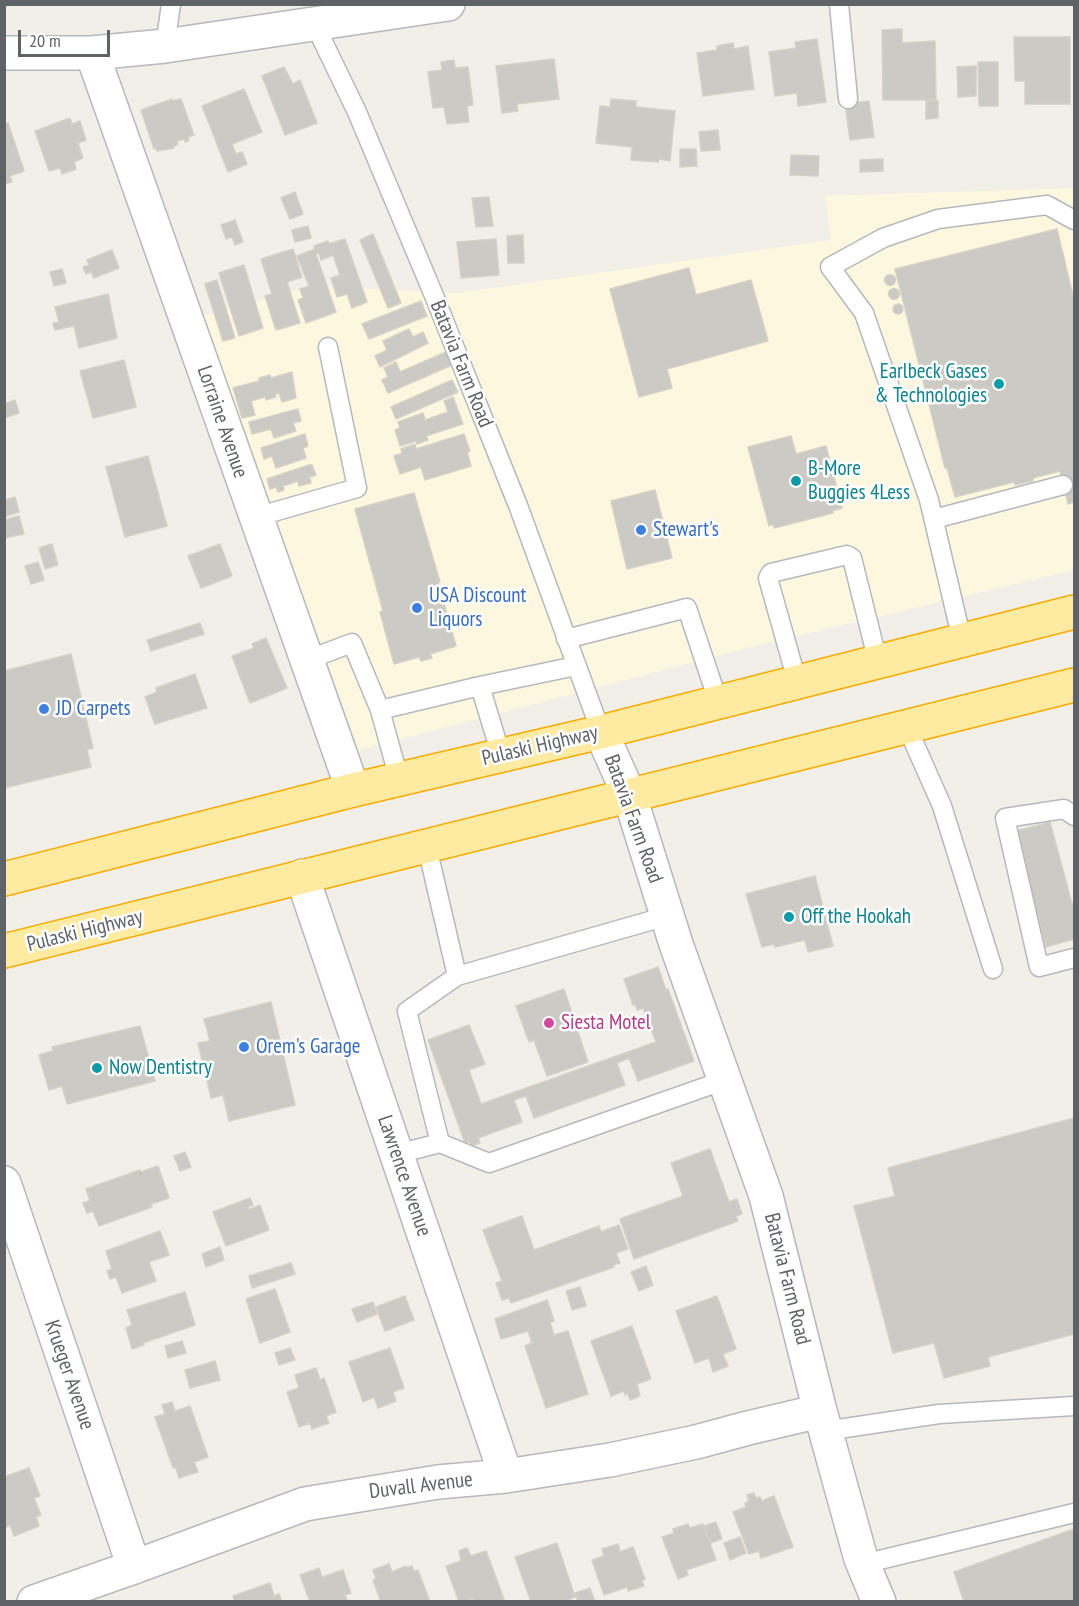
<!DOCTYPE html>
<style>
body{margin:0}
#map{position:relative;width:1079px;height:1606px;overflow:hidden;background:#f1efe8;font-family:"PT Sans Narrow",sans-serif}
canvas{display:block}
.frame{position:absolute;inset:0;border:6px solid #5f6368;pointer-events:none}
.scale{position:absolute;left:18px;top:30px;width:92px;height:27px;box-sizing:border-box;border:3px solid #5f6368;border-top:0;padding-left:8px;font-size:18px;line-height:21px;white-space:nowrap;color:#5f6368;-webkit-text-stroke:4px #fff;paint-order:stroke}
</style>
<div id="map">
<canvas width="1079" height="1606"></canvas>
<div class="frame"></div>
<div class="scale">20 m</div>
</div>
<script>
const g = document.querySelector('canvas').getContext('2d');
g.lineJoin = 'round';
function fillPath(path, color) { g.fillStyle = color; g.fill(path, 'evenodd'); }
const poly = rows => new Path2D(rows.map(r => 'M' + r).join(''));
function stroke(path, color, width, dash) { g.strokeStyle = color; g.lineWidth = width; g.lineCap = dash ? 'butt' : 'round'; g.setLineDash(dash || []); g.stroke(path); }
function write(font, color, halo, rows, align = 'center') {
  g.font = font + ' "PT Sans Narrow",sans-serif'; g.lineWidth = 5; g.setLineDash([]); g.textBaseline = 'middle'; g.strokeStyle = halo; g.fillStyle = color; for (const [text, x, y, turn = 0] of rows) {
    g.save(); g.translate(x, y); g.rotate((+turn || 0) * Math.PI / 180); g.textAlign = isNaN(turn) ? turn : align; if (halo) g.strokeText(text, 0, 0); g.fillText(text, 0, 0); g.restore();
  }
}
fillPath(poly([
 [1074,188,1074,570,751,647,359,750,202,316,312,286,458,293,831,240,825,196]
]), '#fef7e0');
const building = poly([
 [902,29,902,43,935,41,936,100,883,100,882,30,902,29],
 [1014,37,1070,37,1070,104,1025,104,1025,81,1015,81,1014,37],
 [817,39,826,102,798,106,797,93,775,96,769,52,796,48,795,42,817,39],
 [733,43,734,49,748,46,754,89,703,96,697,53,717,50,717,46,733,43],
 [554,59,559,99,517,104,518,111,502,113,496,66,554,59],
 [454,60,455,68,468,67,473,105,467,106,469,122,447,124,444,107,433,108,428,72,442,70,441,62,454,60],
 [978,62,998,62,998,106,979,106,978,62],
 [976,66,976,96,958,97,957,67,976,66],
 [284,67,293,84,300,80,317,123,285,135,262,76,284,67],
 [244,89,262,132,232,144,236,154,242,152,247,164,228,172,202,106,244,89],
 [172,99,172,101,181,99,194,135,188,137,189,140,185,142,184,139,177,141,178,144,174,146,174,148,157,151,156,148,154,149,141,110,172,99],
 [611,99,636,101,636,107,675,111,670,161,659,159,658,162,631,160,632,147,596,143,600,106,610,107,611,99],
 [869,101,874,137,850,140,845,104,869,101],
 [926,101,938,101,938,118,926,119,926,101],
 [70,118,72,124,80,121,86,140,78,143,83,158,74,162,76,169,62,174,60,168,49,171,35,131,70,118],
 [8,123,24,171,10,176,12,182,4,184,4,124,8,123],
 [718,130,720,150,701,151,699,132,718,130],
 [680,149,696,149,697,166,680,167,680,149],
 [791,155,819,156,818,176,790,175,791,155],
 [883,159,883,171,860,172,860,160,883,159],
 [295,192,303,214,290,219,281,198,295,192],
 [489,197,493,226,476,227,472,198,489,197],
 [235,220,243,242,235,245,232,237,226,239,221,225,235,220],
 [308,226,311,238,295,242,292,230,308,226],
 [1057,229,1074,300,1074,502,1068,504,1060,471,1033,478,1033,481,1015,485,1014,482,955,497,947,468,945,468,895,269,1057,229],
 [373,234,401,303,388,308,360,240,373,234],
 [523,235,524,263,508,263,507,236,523,235],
 [345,239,367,302,352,308,347,294,337,297,331,278,340,275,333,255,321,260,319,253,316,254,336,312,306,323,298,300,303,298,300,289,309,286,297,256,315,249,314,246,328,241,329,244,345,239],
 [496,239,499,275,461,278,457,242,496,239],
 [293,249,302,277,287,282,300,323,276,330,265,296,272,294,261,259,293,249],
 [112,250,119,268,94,278,91,272,86,274,83,267,89,265,87,260,112,250],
 [244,265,263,328,239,336,219,273,244,265],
 [689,268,696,295,751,280,768,341,667,369,672,388,639,397,610,289,689,268],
 [62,269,66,283,54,286,50,272,62,269],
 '884.5 280a5.5 5.5 0 1 1 11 0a5.5 5.5 0 1 1-11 0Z',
 [217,280,235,338,223,341,205,284,217,280],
 '888.5 294a5.5 5.5 0 1 1 11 0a5.5 5.5 0 1 1-11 0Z',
 [108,294,117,338,79,348,74,326,55,330,53,323,59,322,55,307,108,294],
 [421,301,427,316,369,339,362,324,421,301],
 '893 309a5 5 0 1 1 10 0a5 5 0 1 1-10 0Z',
 [409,329,413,337,423,332,428,343,380,367,375,356,387,350,383,341,409,329],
 [446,352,452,365,388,393,382,380,388,377,384,368,396,362,400,372,446,352],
 [124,360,136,407,93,418,80,371,124,360],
 [292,372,296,398,282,402,279,393,275,394,276,397,266,400,265,397,251,401,255,415,242,418,233,388,259,381,259,378,270,375,271,378,292,372],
 [452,380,458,392,396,419,391,407,452,380],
 [453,397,463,424,426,436,428,440,417,444,416,441,400,446,395,430,400,428,398,422,423,413,425,420,448,412,444,401,453,397],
 [15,400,19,413,4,418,4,404,15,400],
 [298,409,301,421,293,423,296,431,274,438,271,429,252,434,249,422,298,409],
 [305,434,308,446,303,448,306,458,276,468,272,456,264,459,261,448,305,434],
 [464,434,470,451,467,452,471,466,425,480,421,467,400,474,394,456,402,453,401,449,415,444,416,449,464,434],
 [791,436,796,454,826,446,842,508,832,511,833,513,774,528,773,524,769,526,748,447,791,436],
 [148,456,167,526,125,537,106,467,148,456],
 [309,465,312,465,316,475,310,477,311,483,299,486,298,481,283,486,284,490,278,492,276,487,270,489,267,479,309,465],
 [655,490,672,558,627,569,611,501,655,490],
 [414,493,440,582,438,582,456,646,430,654,432,658,421,661,419,657,394,664,380,612,383,611,355,509,414,493],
 [15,497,19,512,4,517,4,500,15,497],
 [19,516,24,534,4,538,4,520,19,516],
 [52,544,58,565,45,569,39,548,52,544],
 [220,544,232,576,201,588,188,556,220,544],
 [38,562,44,580,31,584,25,566,38,562],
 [200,623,204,634,151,651,147,640,200,623],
 [266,638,287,688,250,703,232,656,254,648,252,644,266,638],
 [71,654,93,748,87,750,91,767,4,788,4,671,71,654],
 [195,674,207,708,155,724,145,697,157,692,156,688,195,674],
 [1050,822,1072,904,1074,903,1074,939,1046,947,1016,831,1050,822],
 [815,876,833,946,808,952,805,940,775,947,774,944,762,947,746,894,815,876],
 [658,967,666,990,668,989,694,1061,638,1081,629,1058,617,1063,625,1085,534,1118,526,1096,514,1100,522,1122,478,1138,480,1143,471,1146,469,1141,465,1143,428,1040,469,1025,485,1064,469,1070,481,1104,656,1042,643,1008,637,1010,635,1004,633,1005,624,979,658,967],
 [564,989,588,1062,547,1076,534,1040,529,1042,516,1006,564,989],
 [271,1002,295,1105,229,1121,223,1095,211,1098,198,1043,210,1041,204,1019,271,1002],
 [140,1026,155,1081,67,1104,62,1086,49,1090,39,1055,53,1051,52,1047,140,1026],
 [1074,1118,1074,1334,988,1357,990,1366,944,1378,934,1343,893,1353,854,1206,895,1196,888,1168,1074,1118],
 [710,1149,729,1202,737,1199,742,1214,736,1216,738,1221,634,1259,620,1219,683,1196,671,1163,710,1149],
 [185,1152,191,1167,180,1171,174,1156,185,1152],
 [158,1166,169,1198,151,1204,152,1207,99,1226,93,1211,87,1213,83,1203,90,1201,86,1189,140,1170,141,1172,158,1166],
 [250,1198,253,1205,248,1207,248,1210,260,1205,269,1230,226,1246,213,1212,250,1198],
 [522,1216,534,1250,599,1226,601,1232,619,1225,628,1249,616,1253,620,1263,613,1265,614,1267,511,1303,509,1298,502,1300,496,1283,502,1281,483,1230,522,1216],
 [160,1231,169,1255,149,1262,156,1281,122,1293,116,1277,110,1279,107,1271,112,1269,106,1251,160,1231],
 [220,1247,224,1260,206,1267,202,1254,220,1247],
 [291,1263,295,1274,252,1288,249,1276,291,1263],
 [646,1266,653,1285,639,1291,631,1272,646,1266],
 [580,1287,586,1306,572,1310,566,1291,580,1287],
 [275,1289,290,1332,260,1343,246,1299,275,1289],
 [185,1292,195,1325,143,1343,144,1345,132,1349,126,1328,132,1325,127,1310,185,1292],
 [405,1296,414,1320,385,1331,376,1307,405,1296],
 [717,1296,736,1349,723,1354,728,1366,713,1372,709,1358,695,1363,676,1311,717,1296],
 [547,1300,554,1321,550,1322,554,1335,568,1331,588,1394,546,1408,525,1346,532,1343,528,1331,501,1339,495,1319,547,1300],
 [373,1302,377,1314,357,1322,352,1309,373,1302],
 [632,1326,651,1379,637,1384,640,1396,630,1400,628,1394,625,1395,624,1391,611,1396,591,1341,632,1326],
 [182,1341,186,1353,168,1358,165,1346,182,1341],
 [290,1348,295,1360,279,1365,275,1353,290,1348],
 [390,1348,404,1388,393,1392,396,1401,378,1408,374,1397,363,1402,349,1362,390,1348],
 [215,1361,220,1380,190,1388,185,1370,215,1361],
 [316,1368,320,1380,324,1378,336,1412,326,1416,329,1423,312,1429,310,1423,299,1427,287,1392,299,1388,295,1375,316,1368],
 [172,1402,175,1411,190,1406,208,1457,194,1462,198,1472,179,1478,176,1468,173,1468,155,1417,165,1414,162,1405,172,1402],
 [29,1468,40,1496,34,1498,41,1515,36,1517,39,1526,14,1536,10,1525,4,1528,4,1477,29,1468],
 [754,1493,756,1498,760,1497,762,1501,774,1496,793,1547,761,1558,759,1551,749,1554,733,1512,746,1507,745,1503,749,1501,747,1495,754,1493],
 [716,1522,722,1539,710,1543,704,1526,716,1522],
 [688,1524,690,1528,703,1524,716,1560,686,1570,688,1575,678,1579,662,1537,674,1533,673,1529,688,1524],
 [1074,1529,1074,1602,964,1602,954,1572,1074,1529],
 [740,1537,746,1553,730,1560,724,1543,740,1537],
 [557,1543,575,1597,562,1602,531,1602,515,1557,557,1543],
 [618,1544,620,1552,633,1547,645,1579,642,1581,644,1586,628,1591,627,1587,604,1595,592,1560,604,1556,602,1549,618,1544],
 [467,1548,471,1556,486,1551,504,1599,496,1602,474,1602,473,1599,459,1602,446,1566,461,1561,459,1551,467,1548],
 [389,1564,392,1572,406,1566,407,1568,412,1566,414,1571,418,1570,430,1602,381,1602,373,1580,376,1579,373,1570,389,1564],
 [319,1568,322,1577,343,1570,351,1593,345,1595,348,1602,310,1602,300,1575,319,1568],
 [270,1583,274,1596,279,1594,282,1602,235,1602,233,1596,270,1583],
 [590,1588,595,1602,578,1602,575,1593,590,1588]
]);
fillPath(building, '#cccac5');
stroke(building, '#d6d1c6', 1.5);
const service = poly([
 [839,4,848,99],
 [314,23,357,112,435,298,519,508,601,732],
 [165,46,171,4],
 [256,517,357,488,328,347],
 [934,519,1063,485],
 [566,639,687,608,718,701],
 [962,640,929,500,864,313,830,267,883,238,938,219,1047,205,1074,220],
 [307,660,352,643,380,710],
 [797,681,768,578,771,573,847,555,852,558,878,662],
 [480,686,576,666],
 [907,727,942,806,993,969],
 [399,779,380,710,480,686,501,755],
 [1074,816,1064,809,1005,818,1039,967,1074,958],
 [427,847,457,976,667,916],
 [440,1143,489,1163,725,1080],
 [397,1154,440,1143,407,1011,457,976],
 [825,1431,939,1414,1074,1406],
 [863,1564,1074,1513]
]);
const minor = poly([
 [4,53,92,53,165,46,448,4],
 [92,53,353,790],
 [601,732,630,797,676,944,766,1196,820,1411,861,1559,879,1602],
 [302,876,506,1476],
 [4,1183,134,1567],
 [34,1602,134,1567,305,1504,438,1482,506,1476,610,1460,696,1442,748,1428,820,1411]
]);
const trunk = poly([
 [4,879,353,790,601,732,1074,612],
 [4,951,1074,685]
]);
stroke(service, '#b5b8bc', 21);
stroke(minor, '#b5b8bc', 36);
stroke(trunk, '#f9ab00', 36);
stroke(service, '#fff', 18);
stroke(minor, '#fff', 33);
stroke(trunk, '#feeaa1', 33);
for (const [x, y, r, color] of [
 [999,384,6,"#0f9aa8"],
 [796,481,6,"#0f9aa8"],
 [641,530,6,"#3f7fe0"],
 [417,608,6,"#3f7fe0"],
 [44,709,6,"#3f7fe0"],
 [789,917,6,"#0f9aa8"],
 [549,1023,6,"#d1479c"],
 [244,1047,6,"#3f7fe0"],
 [97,1068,6,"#0f9aa8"]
]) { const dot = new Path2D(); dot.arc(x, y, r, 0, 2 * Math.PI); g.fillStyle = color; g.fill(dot); stroke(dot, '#fff', 2); }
write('21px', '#5f6368', '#fff', [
 ["Batavia Farm Road",461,364,68],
 ["Lorraine Avenue",222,422,71],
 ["Pulaski Highway",540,746,-13],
 ["Batavia Farm Road",633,819,70],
 ["Pulaski Highway",85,931,-14],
 ["Lawrence Avenue",404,1176,71],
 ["Batavia Farm Road",787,1279,76],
 ["Krueger Avenue",69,1375,71],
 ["Duvall Avenue",421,1486,-7]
]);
write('21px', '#0d838f', '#fff', [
 ["Earlbeck Gases",987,372,"right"],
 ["& Technologies",987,396,"right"],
 ["B-More",808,469],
 ["Buggies 4Less",808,493],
 ["Off the Hookah",801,917],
 ["Now Dentistry",109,1068]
], 'left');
write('21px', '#366cbe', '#fff', [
 ["Stewart's",653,530],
 ["USA Discount",429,596],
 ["Liquors",429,620],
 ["JD Carpets",56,709],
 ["Orem's Garage",256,1047]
], 'left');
write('21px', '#b23c85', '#fff', [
 ["Siesta Motel",561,1023]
], 'left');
</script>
